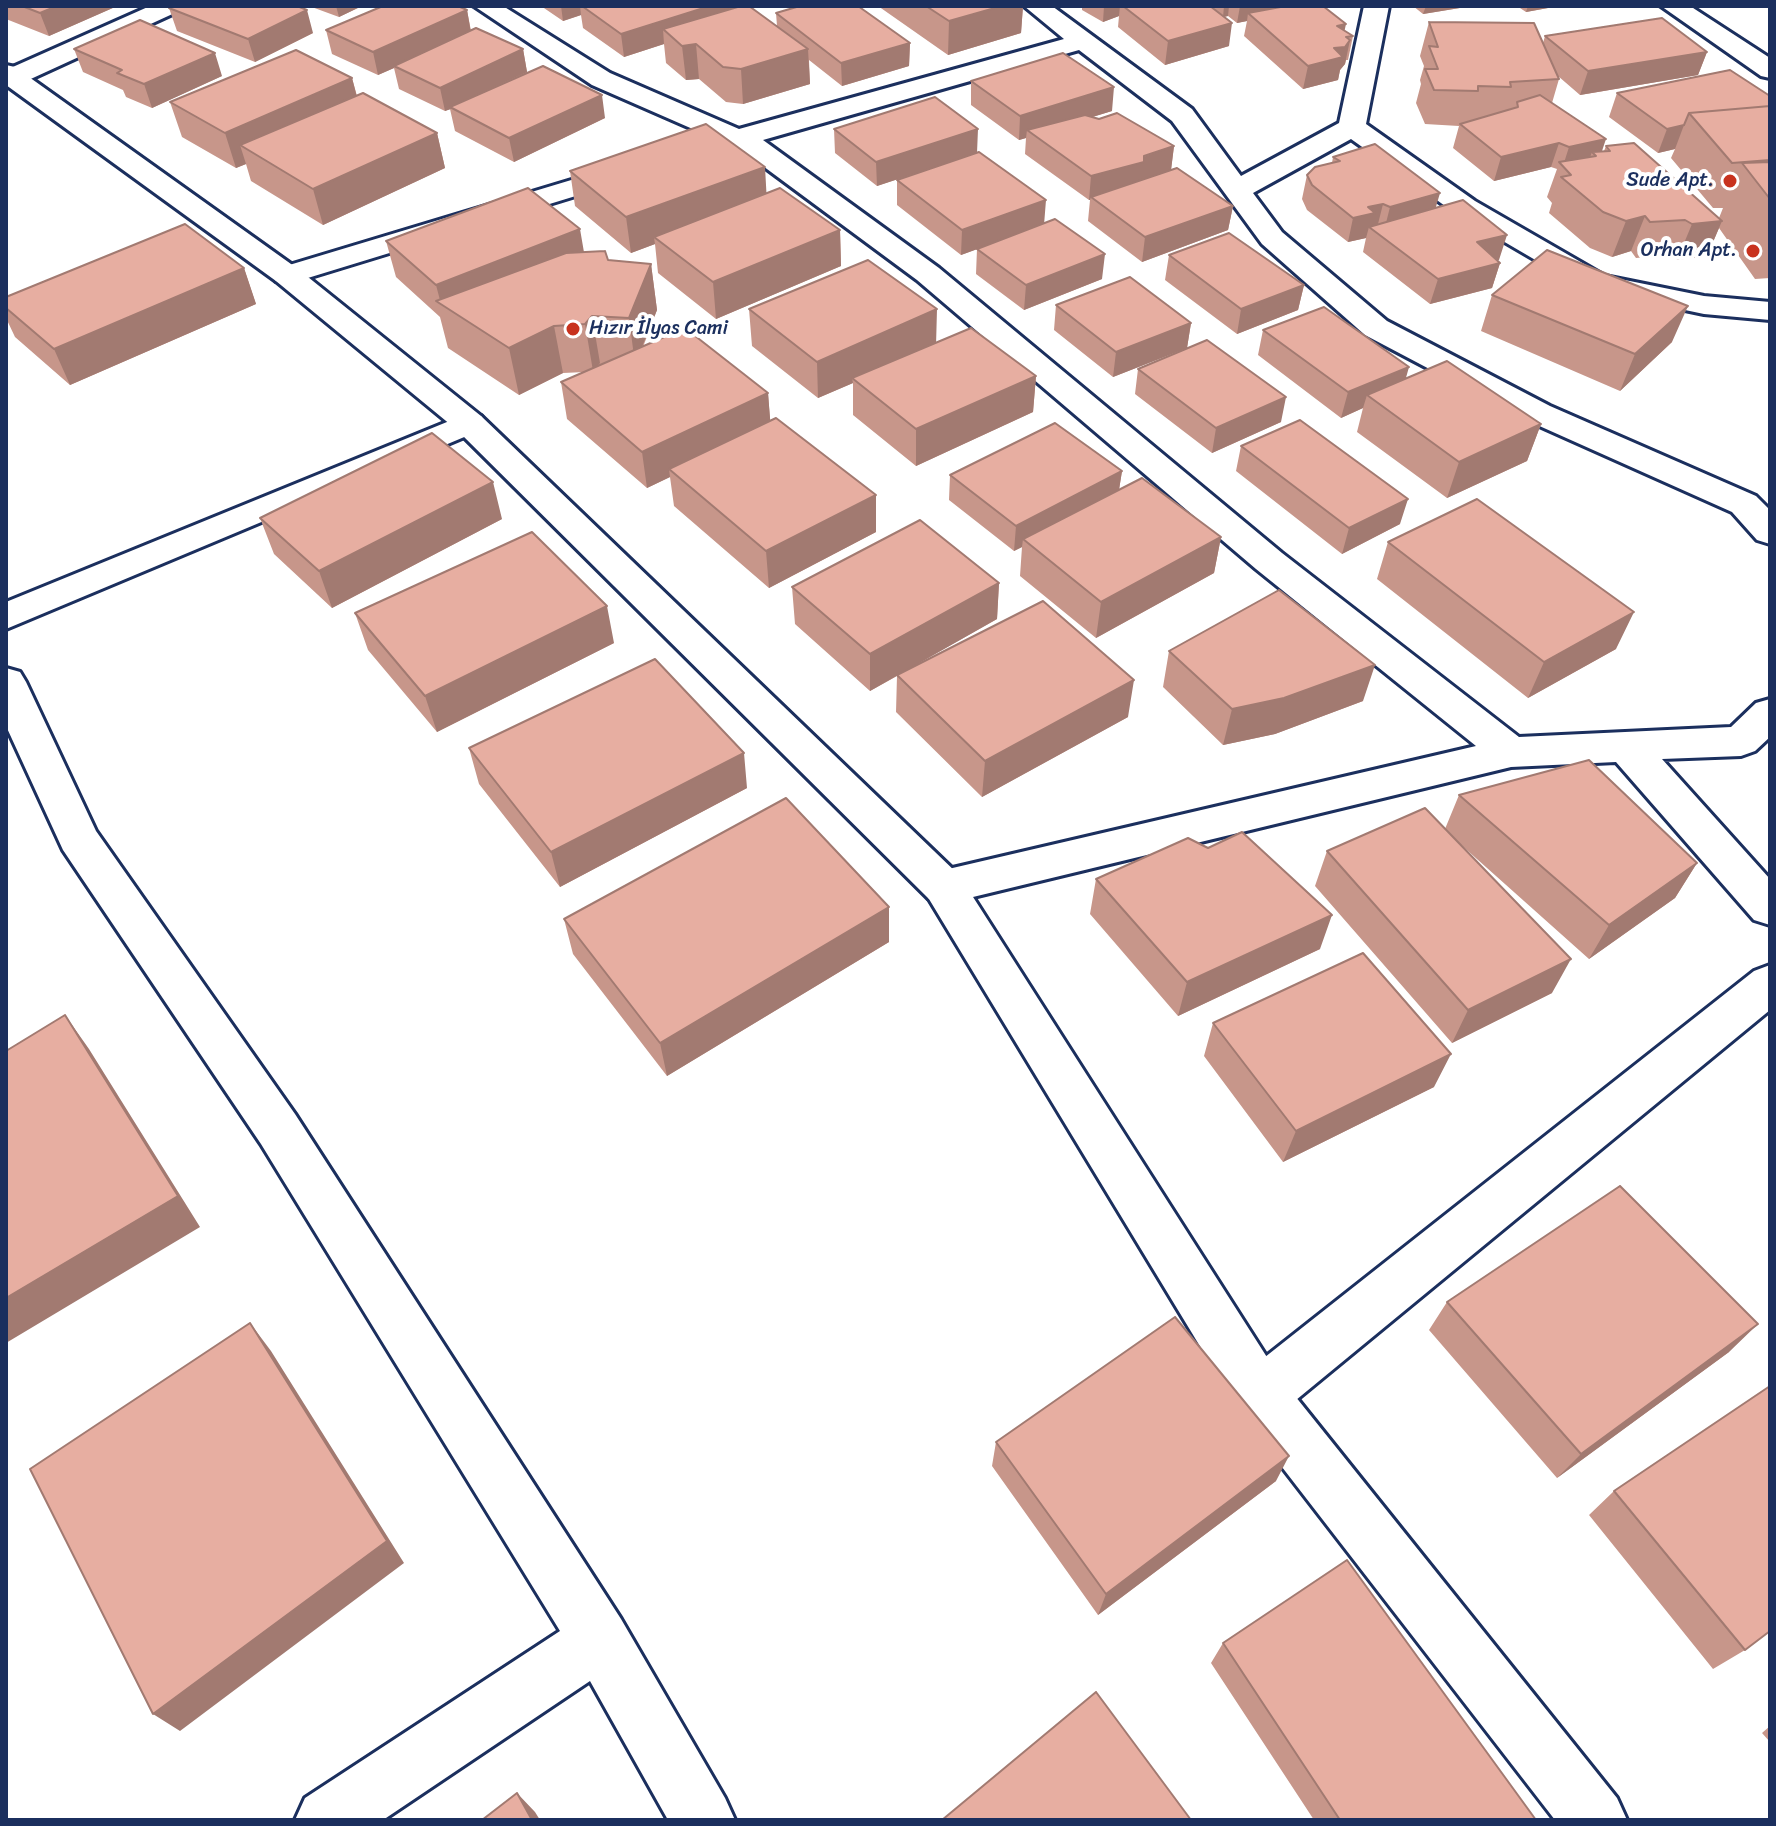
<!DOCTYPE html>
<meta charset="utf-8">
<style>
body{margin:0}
#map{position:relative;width:1776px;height:1826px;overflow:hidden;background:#fff;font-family:Sriracha,sans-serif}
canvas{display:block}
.frame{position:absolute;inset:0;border:8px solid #1b2f5e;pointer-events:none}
</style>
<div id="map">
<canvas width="1776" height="1826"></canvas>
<div class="frame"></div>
</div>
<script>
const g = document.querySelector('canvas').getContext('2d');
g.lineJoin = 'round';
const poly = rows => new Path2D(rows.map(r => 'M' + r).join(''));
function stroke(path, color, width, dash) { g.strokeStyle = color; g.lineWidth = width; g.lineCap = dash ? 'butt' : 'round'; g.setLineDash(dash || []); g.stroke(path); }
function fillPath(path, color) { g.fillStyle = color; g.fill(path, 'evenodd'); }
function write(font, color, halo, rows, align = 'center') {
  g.font = font + ' Sriracha,sans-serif'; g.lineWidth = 8; g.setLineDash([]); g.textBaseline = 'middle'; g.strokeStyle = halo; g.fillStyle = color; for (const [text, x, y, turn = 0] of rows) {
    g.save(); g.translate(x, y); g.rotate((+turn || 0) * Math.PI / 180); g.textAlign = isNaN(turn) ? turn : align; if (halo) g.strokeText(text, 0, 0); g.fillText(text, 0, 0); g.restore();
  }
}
const minor = poly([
 [150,6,182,6,179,11,22,83,6,83,6,70,150,6],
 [474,6,503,6,610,73,739,129,1064,39,1024,6,1052,6,1192,109,1241,176,1339,123,1364,6,1389,6,1366,124,1475,201,1605,276,1704,296,1770,302,1770,320,1704,314,1585,289,1455,213,1351,139,1253,193,1282,232,1387,321,1550,406,1756,496,1770,510,1770,544,1757,540,1732,512,1526,420,1365,335,1262,244,1172,121,1079,50,763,140,939,268,1282,553,1519,737,1731,727,1756,703,1770,699,1770,737,1755,751,1741,756,1662,759,1770,879,1770,925,1754,920,1616,762,1511,767,944,904,929,899,922,887,929,875,944,870,1476,746,1256,569,917,280,744,152,734,148,720,151,710,149,706,143,711,137,592,85,474,6],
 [631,162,641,164,645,170,641,176,298,281,287,284,276,281,272,275,276,269,631,162],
 [469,413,481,416,486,423,481,430,6,629,6,602,469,413],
 [6,668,20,672,26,682,96,831,295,1114,621,1619,725,1798,735,1820,668,1820,590,1681,383,1820,295,1820,305,1798,560,1631,261,1144,63,850,6,726,6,668],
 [1770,965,1770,1010,1279,1414,1260,1421,1241,1414,1233,1395,1241,1376,1754,971,1770,965]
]);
const tertiary = poly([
 [1661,6,1690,6,1770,58,1770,78,1761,76,1661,6],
 [6,65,15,67,298,269,481,416,959,875,1279,1376,1617,1798,1627,1820,1555,1820,1241,1414,929,899,457,430,276,281,6,85,6,65]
]);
stroke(minor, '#1b2f5e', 6);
stroke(tertiary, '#1b2f5e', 6);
fillPath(minor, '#fff');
fillPath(tertiary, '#fff');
fillPath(poly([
 [6,6,115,6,115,7,49,36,6,19],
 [309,6,362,6,339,17],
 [541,6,732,6,732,9,777,26,776,13,910,43,909,66,842,86,809,60,810,84,743,104,726,102,699,79,686,80,666,63,664,44,624,57,583,28,581,15,563,21],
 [878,6,1023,6,1021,33,948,55],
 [1082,6,1210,6,1216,10,1211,6,1323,6,1344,30,1353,36,1348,60,1346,60,1345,64,1340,70,1338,80,1303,89,1244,36,1247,21,1237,23,1228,16,1224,17,1229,46,1165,65,1118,27,1119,16,1103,22,1082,10],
 [1413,6,1472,6,1423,14],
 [1517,6,1559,6,1526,12],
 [169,8,313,33,255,62,177,31],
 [467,10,471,31,523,49,527,72,605,118,514,162,455,131,450,109,445,111,399,89,394,68,378,75,332,54,326,30],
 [1429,22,1543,43,1545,36,1707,52,1698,75,1580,95,1558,76,1559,79,1552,103,1602,151,1604,151,1606,146,1719,218,1723,208,1713,208,1671,158,1675,149,1658,153,1609,117,1617,93,1770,96,1770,278,1755,279,1719,228,1707,256,1677,260,1670,255,1636,258,1631,251,1612,257,1590,248,1549,213,1552,203,1547,197,1557,169,1551,167,1494,181,1453,148,1459,126,1425,124,1416,103,1421,84,1420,80,1424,66,1420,56],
 [74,49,222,76,152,108,126,97,123,90,83,72],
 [352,78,357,96,437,133,445,168,323,225,251,181,246,164,236,168,182,137,170,102],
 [971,81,1112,111,1092,117,1174,146,1171,170,1233,206,1228,230,1142,262,1088,221,1090,200,1089,200,1025,154,1026,138,1019,140,971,105],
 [834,129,977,153,1044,223,1102,279,1024,310,976,274,977,249,961,255,897,205,897,180,976,153,877,186,835,153],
 [1333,157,1436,208,1499,260,1497,260,1500,263,1492,288,1430,304,1363,252,1366,238,1348,242,1307,210,1302,199,1307,175,1332,163],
 [570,171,766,194,840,230,841,266,716,319,658,273,655,244,631,253,575,206],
 [386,241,584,252,608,260,651,264,657,310,643,347,768,393,770,420,876,532,769,588,674,506,670,477,647,488,567,419,561,382,585,372,563,373,519,395,448,348,440,317,396,277],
 [1169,255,1304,285,1298,310,1237,334,1165,280],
 [244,268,256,304,70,385,15,337,6,318,6,297],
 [1492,295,1672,342,1620,391,1481,331],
 [1056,305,1191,323,1187,348,1113,377,1054,330],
 [749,309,936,342,1036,376,1033,412,916,466,853,415,853,383,818,398,752,346],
 [1263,330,1541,424,1527,461,1447,498,1357,432,1363,408,1341,418,1258,355],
 [1138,369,1281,422,1212,453,1135,394],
 [1241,446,1400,524,1342,554,1236,471],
 [1122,471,1119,490,1221,537,1214,573,1096,638,1020,576,1022,547,1014,551,949,500,950,475],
 [260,518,502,519,332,608,274,554],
 [1388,542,1616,649,1528,698,1377,579],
 [999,583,997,619,905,671,1128,717,982,797,896,712,897,676,870,691,795,624,792,587],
 [355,613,614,643,437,732,368,650],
 [1169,651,1363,701,1275,734,1223,745,1163,687],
 [469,748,747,788,560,887,479,784],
 [1459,795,1697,863,1675,898,1589,959,1459,843,1552,993,1452,1043,1315,886,1327,851,1445,829],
 [1208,848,1320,949,1178,1016,1090,914,1096,879],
 [889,907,889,942,667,1076,573,954,564,919],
 [1213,1023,1434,1087,1283,1162,1204,1056],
 [1447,1302,1729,1352,1557,1478,1429,1330],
 [996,1442,1276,1481,1098,1615,992,1466],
 [1614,1491,1745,1650,1713,1669,1589,1515],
 [1223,1643,1536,1820,1314,1820,1211,1663],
 [1770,1726,1770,1742,1762,1733]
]), '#c7968a');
fillPath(poly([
 [57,6,115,6,115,7,49,36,40,13],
 [336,6,362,6,339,17],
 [561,6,580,6,581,15,563,21],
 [710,6,732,6,733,22,663,29,664,44,624,57,621,34],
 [1002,6,1023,6,1021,33,948,55,949,21],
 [1104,6,1120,6,1119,16,1103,22],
 [1224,6,1229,6,1228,16,1223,17],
 [1240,6,1270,6,1268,16,1248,13,1247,21,1237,23],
 [1426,6,1472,6,1423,14],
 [1528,6,1559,6,1526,12],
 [307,10,313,33,255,62,248,39],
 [467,10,471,33,394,66,394,68,378,75,373,52],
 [1232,23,1229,46,1165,65,1168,41],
 [1346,24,1341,47,1350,40,1345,64,1340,70,1338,80,1303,89,1308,66,1337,26],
 [910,43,909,66,842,86,841,63],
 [696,44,699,79,686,80,682,46],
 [523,49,527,72,450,107,451,109,445,111,440,88],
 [808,49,810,84,743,104,741,69],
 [1707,52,1698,75,1580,95,1588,71],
 [215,53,222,76,152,108,144,84],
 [352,78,361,113,240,145,246,164,236,168,225,133],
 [1114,87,1112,111,1034,135,1027,130,1026,138,1019,140,1020,116],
 [602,95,605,118,514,162,509,138],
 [1684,125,1675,149,1658,153,1667,129],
 [978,129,977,153,877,186,876,162],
 [437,133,445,168,323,225,313,189],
 [1606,139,1598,163,1596,156,1592,152,1587,166,1563,166,1569,147],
 [1559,143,1551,167,1494,181,1501,157],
 [1174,146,1171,170,1091,197,1090,200,1089,200,1091,176],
 [765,167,767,203,654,237,655,244,631,253,626,217],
 [1440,193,1433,217,1384,231,1390,207],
 [1046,200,1044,225,961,255,962,230],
 [1383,204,1377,228,1369,227,1366,238,1348,242,1353,218,1368,207],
 [1233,206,1228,230,1142,262,1145,237],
 [1645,216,1631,251,1612,257,1626,221],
 [1722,221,1707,256,1677,260,1692,224],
 [580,229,586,264,441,304,436,285],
 [840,230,841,266,716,319,713,282],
 [1507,235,1499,260,1470,266,1477,242],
 [1105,254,1102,279,1024,310,1026,285],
 [1500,263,1492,288,1430,304,1438,279],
 [651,264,657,310,635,364,629,318],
 [244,268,256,304,70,385,54,349],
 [1304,285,1298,310,1237,334,1241,309],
 [1688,306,1672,342,1620,391,1635,354],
 [937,309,936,346,852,378,853,383,818,398,817,362],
 [592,316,600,363,593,371,585,324],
 [1191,323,1187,348,1113,377,1116,352],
 [554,326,563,373,519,395,509,348],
 [1409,367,1402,392,1367,395,1363,408,1341,418,1348,392],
 [1036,376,1033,412,916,466,916,429],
 [768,393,771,430,669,469,670,477,647,488,642,452],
 [1286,397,1281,422,1212,453,1216,428],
 [1541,424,1527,461,1447,498,1459,462],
 [1122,471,1118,496,1023,539,1022,547,1014,551,1016,526],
 [493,482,502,519,332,608,319,571],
 [876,495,876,532,769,588,766,551],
 [1408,499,1400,524,1342,554,1349,528],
 [1221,537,1214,573,1096,638,1101,602],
 [999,583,997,619,870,691,870,654],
 [607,606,614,643,437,732,425,696],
 [1634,612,1616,649,1528,698,1544,662],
 [1375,665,1363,701,1275,734,1223,745,1232,709],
 [1134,680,1128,717,982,797,985,761],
 [744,753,747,788,560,887,551,852],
 [1697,863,1675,898,1589,959,1609,925],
 [889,907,889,942,667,1076,660,1043],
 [1332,915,1320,949,1178,1016,1187,982],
 [1571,959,1552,993,1452,1043,1468,1010],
 [65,1015,89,1049,200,1227,6,1343,6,1298],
 [1451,1054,1434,1087,1283,1162,1296,1131],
 [250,1323,271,1351,404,1563,180,1731,153,1714],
 [1758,1324,1729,1352,1557,1478,1581,1454],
 [1289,1456,1276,1481,1098,1615,1106,1594],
 [517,1793,535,1812,540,1820,532,1820]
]), '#a27a71');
const building = poly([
 [22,6,57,6,40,13,22,6],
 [174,6,297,6,307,10,248,39,169,8,174,6],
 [383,6,458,6,467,10,373,52,326,30,383,6],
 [582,6,710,6,621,34,582,6],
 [741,6,749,6,808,49,741,69,723,67,696,44,682,46,663,29,741,6],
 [800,6,858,6,910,43,841,63,776,13,800,6],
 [926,6,1002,6,949,21,926,6],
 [1123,6,1210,6,1232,23,1168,41,1123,6],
 [1286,6,1323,6,1346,24,1337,26,1353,36,1346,37,1350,40,1345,47,1334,48,1343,57,1308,66,1248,13,1286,6],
 [1662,18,1707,52,1588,71,1545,36,1662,18],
 [140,20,215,53,144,84,117,73,122,70,74,49,140,20],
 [1429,22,1534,23,1559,79,1510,82,1511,87,1478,86,1478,91,1434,90,1425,69,1438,69,1429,46,1438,47,1429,22],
 [476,28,523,49,440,88,394,66,476,28],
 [296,50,352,78,225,133,170,102,296,50],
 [1063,53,1114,87,1020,116,971,81,1063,53],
 [543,66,602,95,509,138,450,107,543,66],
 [1730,70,1770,96,1770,106,1689,113,1684,125,1667,129,1617,93,1730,70],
 [363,93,437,133,313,189,240,145,363,93],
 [1540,95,1606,139,1569,147,1559,143,1501,157,1460,124,1518,107,1517,102,1540,95],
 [935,97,978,129,876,162,834,129,935,97],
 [1770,106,1770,160,1732,163,1689,113,1770,106],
 [1117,113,1174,146,1144,156,1144,162,1091,176,1027,130,1085,115,1099,119,1117,113],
 [706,124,765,167,626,217,570,171,706,124],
 [1634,143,1722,221,1692,224,1685,220,1650,222,1645,216,1626,221,1603,212,1561,177,1571,175,1559,162,1596,156,1592,152,1610,151,1606,146,1634,143],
 [1375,144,1440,193,1390,207,1383,204,1368,207,1375,213,1353,218,1312,185,1307,175,1315,167,1340,161,1333,157,1375,144],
 [979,152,1046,200,962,230,897,180,979,152],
 [1770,162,1770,199,1742,163,1770,162],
 [1177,168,1233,206,1145,237,1091,197,1177,168],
 [528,188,580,229,436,285,386,241,528,188],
 [780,188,840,230,713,282,654,237,780,188],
 [1463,200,1507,235,1477,242,1500,263,1438,279,1369,227,1463,200],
 [1055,219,1105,254,1026,285,977,249,1055,219],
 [185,224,244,268,54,349,6,308,6,297,185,224],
 [1229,233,1304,285,1241,309,1169,255,1229,233],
 [1547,250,1688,306,1635,354,1492,295,1547,250],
 [605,251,608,260,651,264,629,318,592,316,585,324,554,326,509,348,436,301,566,253,605,251],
 [868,260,937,309,817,362,749,309,868,260],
 [1130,277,1191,323,1116,352,1056,305,1130,277],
 [1324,307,1409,367,1348,392,1263,330,1324,307],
 [685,328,768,393,642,452,561,382,685,328],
 [971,328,1036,376,916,429,852,378,971,328],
 [1207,340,1286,397,1216,428,1138,369,1207,340],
 [1447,361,1541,424,1459,462,1367,395,1447,361],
 [776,418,876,495,766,551,669,469,776,418],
 [1300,420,1408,499,1349,528,1241,446,1300,420],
 [1055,423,1122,471,1016,526,950,475,1055,423],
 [432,433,493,482,319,571,260,518,432,433],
 [1142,478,1221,537,1101,602,1023,539,1142,478],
 [1477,499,1634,612,1544,662,1388,542,1477,499],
 [920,520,999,583,870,654,792,587,920,520],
 [532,532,607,606,425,696,355,613,532,532],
 [1279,590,1375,665,1284,698,1232,709,1169,651,1279,590],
 [1043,601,1134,680,985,761,897,675,1043,601],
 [655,659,744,753,551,852,469,748,655,659],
 [1589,760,1697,863,1609,925,1459,795,1589,760],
 [786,798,889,907,660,1043,564,919,786,798],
 [1425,808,1571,959,1468,1010,1327,851,1425,808],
 [1242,832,1332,915,1187,982,1096,879,1188,838,1208,848,1242,832],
 [1363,953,1451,1054,1296,1131,1213,1023,1363,953],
 [65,1015,178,1196,6,1298,6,1051,65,1015],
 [1620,1186,1758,1324,1581,1454,1447,1302,1620,1186],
 [1175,1317,1289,1456,1106,1594,996,1442,1175,1317],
 [250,1323,387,1541,153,1714,30,1469,250,1323],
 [1770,1386,1770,1631,1745,1650,1614,1491,1770,1386],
 [1347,1560,1536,1820,1340,1820,1223,1643,1347,1560],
 [1096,1692,1191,1820,942,1820,1096,1692],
 [517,1793,532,1820,482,1820,517,1793]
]);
fillPath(building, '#e7aea1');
stroke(building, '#a27a71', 2);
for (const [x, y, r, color] of [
 [1730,181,8,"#c8321e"],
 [1753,251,8,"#c8321e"],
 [573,329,8,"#c8321e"]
]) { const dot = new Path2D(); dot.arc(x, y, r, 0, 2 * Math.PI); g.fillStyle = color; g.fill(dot); stroke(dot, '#fff', 3); }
write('20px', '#1b2f5e', '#fff', [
 ["Sude Apt.",1714,181],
 ["Orhan Apt.",1737,251],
 ["Hızır İlyas Cami",589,329,"left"]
], 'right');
</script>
